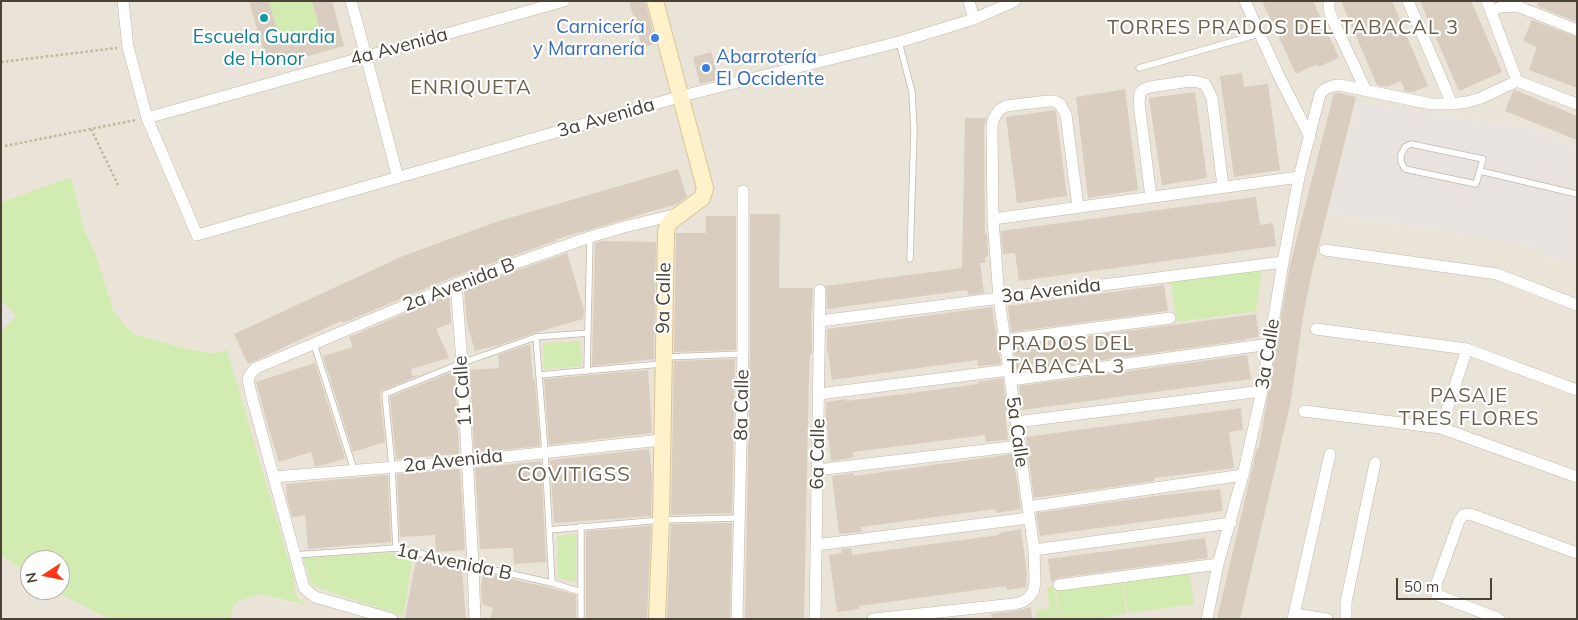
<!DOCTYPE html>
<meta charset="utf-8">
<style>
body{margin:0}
#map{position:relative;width:1578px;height:620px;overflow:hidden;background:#f5f1e9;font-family:Mulish,sans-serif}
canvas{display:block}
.frame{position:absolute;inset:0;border:2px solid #4a4237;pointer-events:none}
.north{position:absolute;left:20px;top:550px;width:50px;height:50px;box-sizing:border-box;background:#fff;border:1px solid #b7b3af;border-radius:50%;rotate:259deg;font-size:14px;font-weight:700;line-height:20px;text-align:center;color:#4a4237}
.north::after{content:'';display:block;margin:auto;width:18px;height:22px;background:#ff3617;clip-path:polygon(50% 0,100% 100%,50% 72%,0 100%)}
.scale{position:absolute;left:1396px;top:578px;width:96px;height:22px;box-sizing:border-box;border:2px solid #4a4237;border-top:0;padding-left:6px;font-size:15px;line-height:18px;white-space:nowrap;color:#4a4237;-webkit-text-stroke:4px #fff;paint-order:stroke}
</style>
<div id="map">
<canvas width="1578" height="620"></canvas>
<div class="frame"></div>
<div class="north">N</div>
<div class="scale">50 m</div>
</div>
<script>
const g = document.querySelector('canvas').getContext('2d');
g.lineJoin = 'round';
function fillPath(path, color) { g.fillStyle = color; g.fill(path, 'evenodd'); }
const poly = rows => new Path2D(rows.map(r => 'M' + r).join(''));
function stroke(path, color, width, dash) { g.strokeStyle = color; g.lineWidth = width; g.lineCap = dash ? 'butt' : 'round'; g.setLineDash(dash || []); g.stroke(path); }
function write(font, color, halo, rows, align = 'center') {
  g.font = font + ' Mulish,sans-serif'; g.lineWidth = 4.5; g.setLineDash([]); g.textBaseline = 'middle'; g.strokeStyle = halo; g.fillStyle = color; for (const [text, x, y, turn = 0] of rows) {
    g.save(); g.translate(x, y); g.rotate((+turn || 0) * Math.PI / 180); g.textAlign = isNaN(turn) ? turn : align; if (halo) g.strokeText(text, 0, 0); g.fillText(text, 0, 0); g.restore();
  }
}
fillPath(poly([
 [1,1,1577,1,1577,146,1534,129,1358,102,1330,214,1516,242,1577,268,1577,619,230,619,233,608,239,601,260,594,304,605,297,597,294,589,294,578,227,351,213,353,187,349,133,334,114,312,96,256,84,229,71,177,1,202],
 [1,555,30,575,30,590,52,590,110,619,1,619]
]), '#eae3d7');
fillPath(poly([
 [1358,102,1535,129,1577,146,1577,268,1516,242,1329,214],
 [1,300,17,316,1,331]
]), '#e8e3de');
fillPath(poly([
 [269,1,312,1,321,34,281,45],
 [71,177,84,229,96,256,114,312,133,334,187,349,213,353,227,350,294,578,294,589,297,597,306,605,260,594,239,601,233,608,230,619,110,619,52,590,60,590,60,560,30,560,30,575,1,555,1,331,16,316,1,300,1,202],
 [1262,270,1256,311,1177,322,1170,280],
 [580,341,582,366,544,369,543,343],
 [576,534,576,582,558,578,557,536],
 [396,553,412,562,403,616,313,586,303,558],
 [1189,570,1194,604,1128,613,1123,579],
 [1122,580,1126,614,1090,619,1060,619,1056,589],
 [1054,586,1059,619,1037,619,1036,610,1050,608,1047,587]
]), '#d2ebb0');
fillPath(poly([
 [249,1,269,1,281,45,321,34,312,1,332,1,344,46,268,67],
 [629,1,645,1,656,44,642,47],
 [1262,1,1313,1,1339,58,1318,67,1317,64,1296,74],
 [1341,1,1392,1,1428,86,1412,92,1405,91,1401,81,1387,87,1377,85],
 [1420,1,1471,1,1502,72,1459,91],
 [1539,1,1577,1,1577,22,1537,6],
 [1532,20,1577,37,1577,88,1529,70,1537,47,1523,41],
 [711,52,719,79,700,84,693,57],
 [1242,73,1244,87,1268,84,1280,170,1234,177,1220,76],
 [1125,89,1138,190,1088,198,1076,97],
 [1515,90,1577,116,1577,140,1505,111,1513,91],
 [1195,92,1207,178,1162,185,1149,98],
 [1334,93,1339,93,1356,97,1311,276,1304,311,1290,405,1240,619,1217,619,1257,448,1259,448,1290,265],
 [1055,110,1056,113,1067,196,1017,203,1006,117],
 [965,118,986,118,984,127,985,234,987,234,988,256,985,257,985,263,980,263,984,293,968,295,967,290,827,309,826,286,962,268],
 [678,169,687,197,677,204,554,240,558,240,453,277,343,323,342,321,330,326,248,364,234,334,403,256,499,221],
 [1256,197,1260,225,1273,223,1276,246,1019,281,1015,253,1003,254,1001,231],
 [750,214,780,214,779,288,813,288,812,311,811,311,812,354,810,354,809,373,804,619,745,619,750,354],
 [706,216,736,216,736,350,674,352,676,233,706,233],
 [603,241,656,242,654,359,592,366,595,243],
 [567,253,584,310,583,319,534,333,497,346,497,345,475,351,467,324,464,289],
 [1164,285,1168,311,1011,332,1008,306],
 [449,295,451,323,436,329,449,358,411,369,412,376,420,375,381,391,380,394,385,442,353,452,323,356,353,347,349,337],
 [992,307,1001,364,978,366,977,360,832,380,828,352,827,352,827,329],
 [1256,314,1259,337,1245,339,1246,340,1017,372,1013,346],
 [530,344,533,380,535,380,540,446,474,453,470,370,499,368,498,355],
 [1247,355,1251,379,1022,410,1019,386],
 [735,359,732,513,671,515,674,361],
 [315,363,345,458,324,465,315,466,311,452,279,462,267,423,256,382],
 [648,370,652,433,549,445,544,379],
 [452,372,455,372,459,454,396,459,390,397],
 [1003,378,1007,412,1005,412,1008,439,1011,439,986,442,985,435,853,452,854,457,852,457,852,458,831,461,826,418,826,402,846,399,846,401,904,394,978,384,978,382],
 [1241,408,1243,430,1229,432,1234,468,1154,478,1154,481,1034,498,1026,437],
 [649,449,652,476,651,516,554,523,550,460],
 [1013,454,1021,509,996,513,995,509,861,527,862,532,839,534,832,477,833,477,833,476,854,473,854,476],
 [541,461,546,562,514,564,513,548,480,549,475,468],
 [460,469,465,550,436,552,435,535,400,537,397,474],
 [388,475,391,542,308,549,305,515,292,517,287,498,286,484],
 [1220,489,1223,511,1040,536,1036,513,1156,496],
 [732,523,730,619,667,619,671,524],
 [651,526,647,619,586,619,586,531],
 [1021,529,1027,575,1026,587,1007,590,1006,586,859,606,859,609,837,612,829,555,842,553,841,549,851,548,852,555,999,535,999,533],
 [1205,538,1208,558,1058,578,1051,582,1048,559],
 [416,561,462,569,466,619,411,619,405,617],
 [484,573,551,588,576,595,576,619,490,619,493,608,482,604,481,585],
 [1031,607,1032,619,992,619,991,614,1015,611]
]), '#d8cdbe');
const service = poly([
 [899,42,912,92,914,130,910,259],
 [1139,68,1259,34],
 [1411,144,1483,159,1476,184,1405,169,1401,162,1401,155,1405,147,1411,144],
 [1480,171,1577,194],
 [536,337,545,452,552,583],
 [314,344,354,470],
 [665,357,743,354],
 [587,371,590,237],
 [539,375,661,364],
 [581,526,581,619],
 [549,530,661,520,739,518],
 [396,548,392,467,385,394,462,363,536,337,588,333],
 [294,555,396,548,552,583,581,592]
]);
const minor = poly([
 [123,1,128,47,147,118,197,235,682,96,899,42,974,19,1015,1],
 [351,1,366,56,398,178],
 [969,1,974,19],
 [1245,1,1278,74,1310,137],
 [1329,1,1329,10,1332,18,1366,91],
 [1408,1,1452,104],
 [1487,1,1517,81],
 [1491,11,1501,7,1517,6,1577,30],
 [147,118,564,1],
 [1151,197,1139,103,1140,93,1144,89,1150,87,1190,81,1198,82,1205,84,1212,98,1223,187],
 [993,219,1299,177],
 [1325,250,1497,274,1577,305],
 [456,284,462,363,473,565,475,619],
 [820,321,1283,262],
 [1316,329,1467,349,1577,390],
 [1005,340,1170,318],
 [1011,380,1270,344],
 [819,394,1009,370],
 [1304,411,1441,428,1577,477],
 [1016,422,1262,391],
 [1441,428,1467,349],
 [817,470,1019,446],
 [274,477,468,461,661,440],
 [1028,507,1243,475],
 [816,545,1029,518],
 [1034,550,1231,523],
 [1059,585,1218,564],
 [1294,614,1327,619],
 [392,619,315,597,304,588,251,394,248,379,251,373,256,368,456,284,590,237,624,227,678,214],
 [737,619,743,354,743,191],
 [815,619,820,290],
 [873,619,1014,604,1022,602,1028,598,1033,592,1035,583,1034,550,999,298,993,219,992,127,993,120,999,110,1006,106,1048,101,1054,101,1060,104,1066,115,1078,207],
 [1207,619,1218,564,1243,475,1262,391,1283,262,1299,177,1320,94,1325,89,1332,86,1340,85,1431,104,1452,104,1467,102,1481,98,1517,81,1577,104],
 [1293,619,1330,454],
 [1346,619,1346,602,1375,463],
 [1499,619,1437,595,1436,585,1459,521,1463,515,1470,514,1577,553]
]);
const secondary = poly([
 [655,1,705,188,702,198,672,220,668,225,666,232,661,520,657,619]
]);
stroke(service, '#c2b9ab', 7);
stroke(minor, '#c2b9ab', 12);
stroke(secondary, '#d8c697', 18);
stroke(poly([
 [1,62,117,48],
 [91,129,118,185],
 [5,146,136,120]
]), '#c4b59b', 2.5, [2.5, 2.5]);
stroke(service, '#fff', 5.5);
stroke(minor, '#fff', 11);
stroke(secondary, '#fff1ca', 16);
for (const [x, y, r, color] of [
 [264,18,5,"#0f9aa8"],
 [655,38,5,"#3f7fe0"],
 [706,68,5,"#3f7fe0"]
]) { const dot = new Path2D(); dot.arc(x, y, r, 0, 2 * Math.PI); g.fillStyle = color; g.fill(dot); stroke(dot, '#fff', 2); }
write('19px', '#366cbe', '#fff', [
 ["Carnicería",645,27],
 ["y Marranería",645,49],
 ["Abarrotería",716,57,"left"],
 ["El Occidente",716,79,"left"]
], 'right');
write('19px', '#0d838f', '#fff', [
 ["Escuela Guardia",264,37],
 ["de Honor",264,59]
]);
write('19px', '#4a4237', '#fff', [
 ["4a Avenida",399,47,-15],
 ["3a Avenida",606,118,-16],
 ["2a Avenida B",459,285,-21],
 ["3a Avenida",1051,291,-7],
 ["9a Calle",664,298,-89],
 ["3a Calle",1268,354,-81],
 ["11 Calle",463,391,-94],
 ["8a Calle",742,405,-89],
 ["5a Calle",1017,432,82],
 ["6a Calle",818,454,-89],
 ["2a Avenida",453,461,-6],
 ["1a Avenida B",454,562,12]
]);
g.letterSpacing = '1px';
write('20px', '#6d604d', '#fff', [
 ["TORRES PRADOS DEL TABACAL 3",1283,28],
 ["ENRIQUETA",471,88],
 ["PRADOS DEL",1066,344],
 ["TABACAL 3",1066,367],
 ["PASAJE",1469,396],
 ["TRES FLORES",1469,419],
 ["COVITIGSS",574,475]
]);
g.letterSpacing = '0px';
</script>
